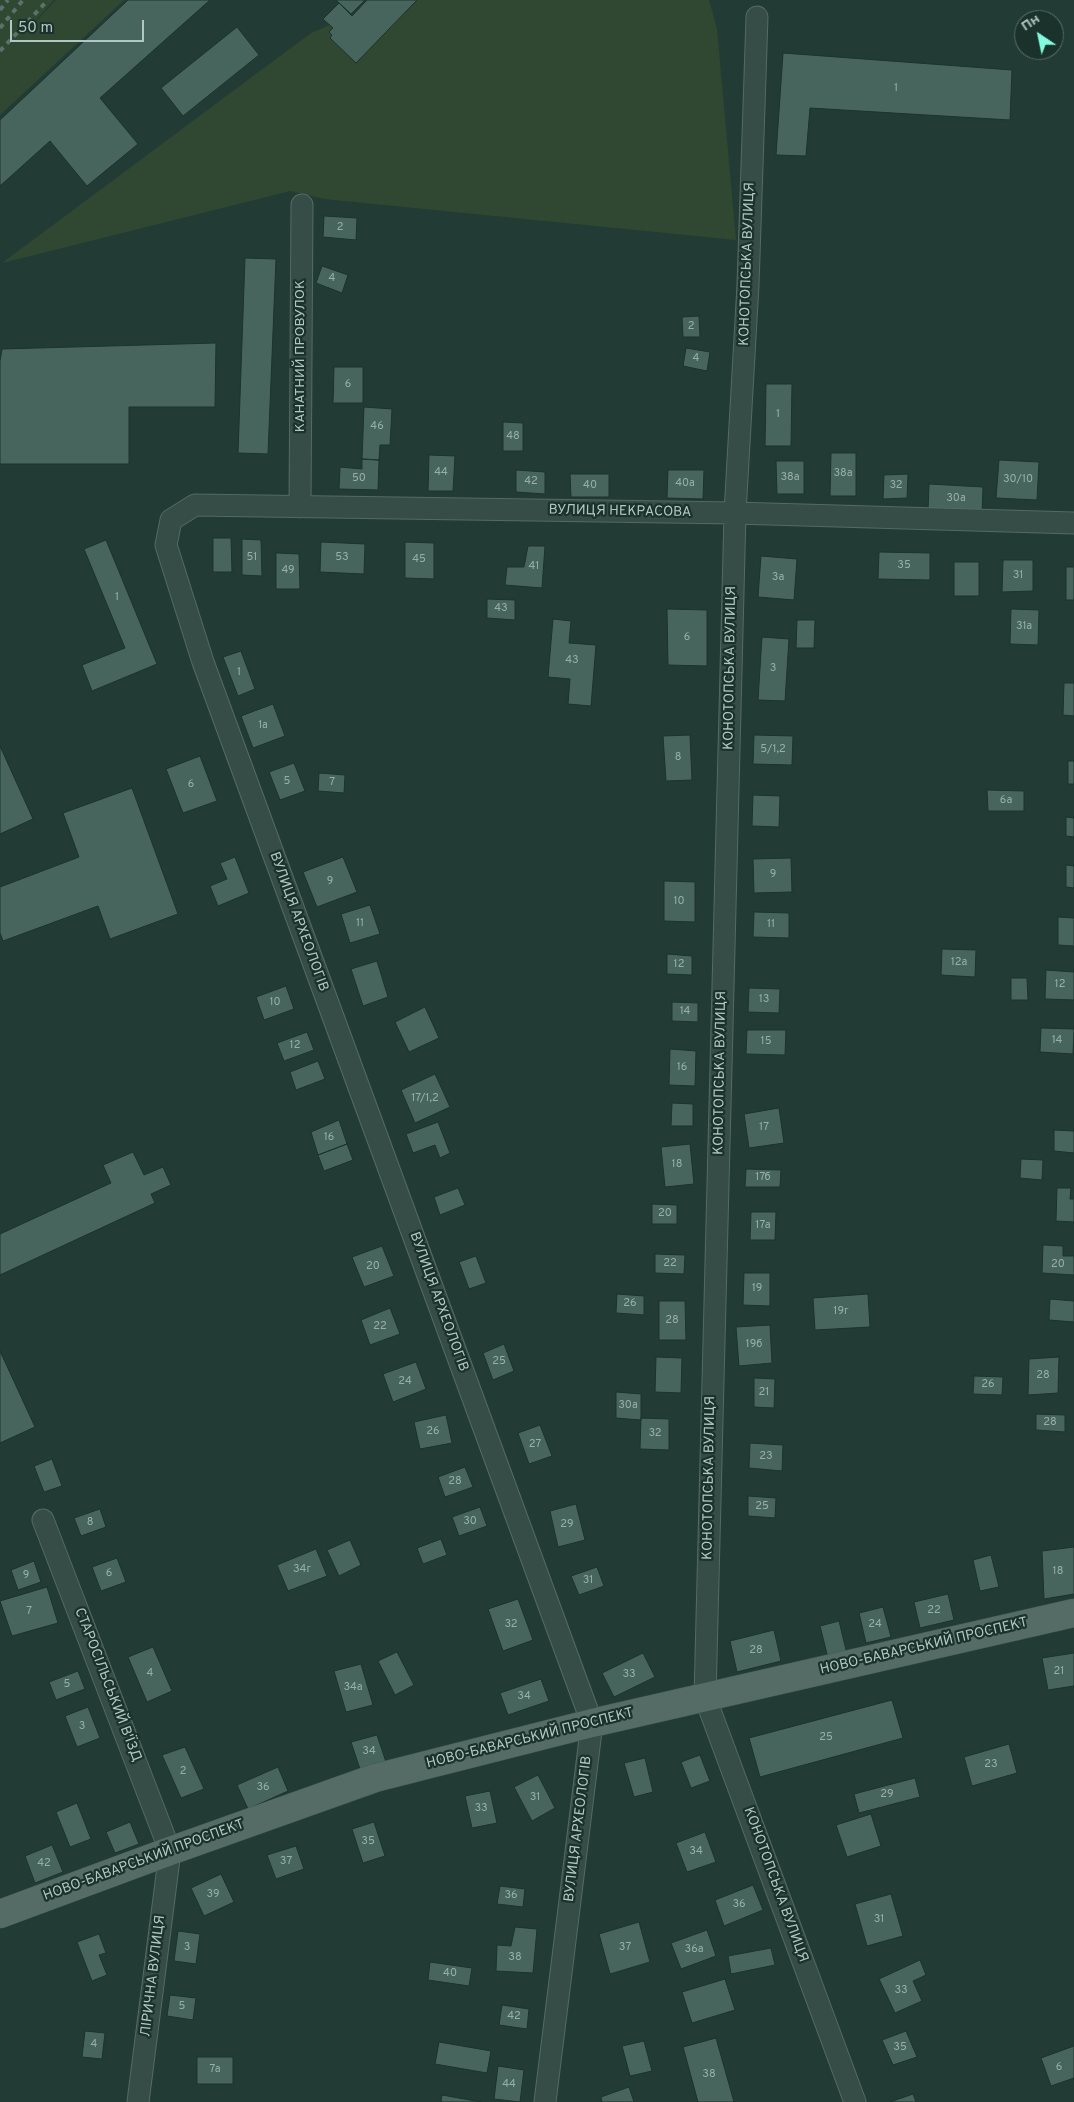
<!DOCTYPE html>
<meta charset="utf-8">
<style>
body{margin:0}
#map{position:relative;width:1074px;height:2102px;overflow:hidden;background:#223c35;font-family:Overpass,sans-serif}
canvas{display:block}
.north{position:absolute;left:1014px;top:10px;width:50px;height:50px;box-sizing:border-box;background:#1b312b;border:1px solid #576d67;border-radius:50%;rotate:326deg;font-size:14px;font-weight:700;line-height:20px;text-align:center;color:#b1c8c2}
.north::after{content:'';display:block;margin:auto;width:18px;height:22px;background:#84fade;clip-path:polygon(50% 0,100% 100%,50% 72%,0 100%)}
.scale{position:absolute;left:10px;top:20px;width:134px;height:22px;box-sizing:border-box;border:2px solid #b1c8c2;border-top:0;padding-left:6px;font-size:15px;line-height:18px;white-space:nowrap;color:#b1c8c2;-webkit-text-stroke:4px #1b312b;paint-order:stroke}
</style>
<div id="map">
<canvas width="1074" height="2102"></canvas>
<div class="north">Пн</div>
<div class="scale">50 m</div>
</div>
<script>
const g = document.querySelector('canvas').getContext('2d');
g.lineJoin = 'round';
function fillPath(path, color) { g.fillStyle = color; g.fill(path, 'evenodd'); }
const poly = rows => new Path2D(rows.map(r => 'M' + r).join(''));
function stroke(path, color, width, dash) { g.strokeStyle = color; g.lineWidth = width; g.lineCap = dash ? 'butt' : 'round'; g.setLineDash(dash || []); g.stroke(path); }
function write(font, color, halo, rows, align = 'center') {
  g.font = font + ' Overpass,sans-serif'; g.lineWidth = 4.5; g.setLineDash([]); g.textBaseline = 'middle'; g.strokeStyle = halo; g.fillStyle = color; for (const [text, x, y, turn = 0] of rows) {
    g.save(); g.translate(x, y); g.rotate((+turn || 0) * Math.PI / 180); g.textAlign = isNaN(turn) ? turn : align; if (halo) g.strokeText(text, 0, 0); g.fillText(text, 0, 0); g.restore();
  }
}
fillPath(poly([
 [0,0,54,0,13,46,56,0,124,0,0,115],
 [388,0,709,0,717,29,736,240,325,199,290,191,2,263,311,33]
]), '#304832');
const building = poly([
 [128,0,210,0,100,98,138,144,87,186,50,141,0,186,0,120,128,0],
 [336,0,365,0,351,14,336,0],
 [367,0,417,0,356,63,330,38,332,35,329,32,333,28,323,19,339,3,352,16,367,0],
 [237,27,259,55,183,116,161,88,237,27],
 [783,53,1012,70,1010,120,810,108,806,156,776,155,783,53],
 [324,216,357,218,356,240,323,237,324,216],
 [245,258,276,259,268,454,238,453,245,258],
 [322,266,348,275,342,293,316,283,322,266],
 [699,316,700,337,683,337,682,317,699,316],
 [216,343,215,407,129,407,129,464,0,464,0,361,2,349,216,343],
 [686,348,710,352,707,371,683,366,686,348],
 [334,367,363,367,363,403,333,403,334,367],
 [766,384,792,384,791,446,765,446,766,384],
 [364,407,392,409,390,445,380,445,379,460,362,459,364,407],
 [503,422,523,423,523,451,503,451,503,422],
 [831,453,856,453,856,496,830,496,831,453],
 [429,455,455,456,453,491,428,491,429,455],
 [362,459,379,460,378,490,339,489,340,467,362,469,362,459],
 [999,460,1039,462,1037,500,996,498,999,460],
 [776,461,804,461,804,494,777,494,776,461],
 [516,470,545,472,545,494,516,492,516,470],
 [668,470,704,470,703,499,667,498,668,470],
 [570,474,609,474,609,497,571,497,570,474],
 [908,474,907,498,883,499,884,475,908,474],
 [929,484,983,487,982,513,928,511,929,484],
 [213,538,231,538,232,572,213,572,213,538],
 [242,539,261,540,262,576,242,575,242,539],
 [106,540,157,664,92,691,82,665,125,648,84,549,106,540],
 [321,542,365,544,364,574,320,572,321,542],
 [405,542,434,543,434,579,405,578,405,542],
 [528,546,545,546,542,588,505,585,507,567,524,567,528,546],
 [879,552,930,553,930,580,878,579,879,552],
 [276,553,299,554,300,589,276,589,276,553],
 [761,556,797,559,794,600,758,597,761,556],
 [1003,560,1033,560,1033,591,1002,592,1003,560],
 [954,562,979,562,979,596,954,596,954,562],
 [1066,567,1074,567,1074,600,1066,600,1066,567],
 [487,599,515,600,515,620,487,618,487,599],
 [667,609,707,610,707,666,668,665,667,609],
 [1011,609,1039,610,1038,645,1010,644,1011,609],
 [553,619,571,621,569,643,596,645,591,706,568,704,570,679,548,677,553,619],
 [797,620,815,620,814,648,796,648,797,620],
 [762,637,789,639,785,701,758,700,762,637],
 [241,651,255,689,238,696,223,657,241,651],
 [1064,683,1074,683,1074,716,1063,715,1064,683],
 [273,704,285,736,253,748,241,716,273,704],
 [690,735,692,780,666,781,663,736,690,735],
 [754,735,793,736,792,765,753,764,754,735],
 [0,746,33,819,0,834,0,746],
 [200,756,217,801,183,813,166,769,200,756],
 [1068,761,1074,761,1074,784,1068,784,1068,761],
 [294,763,305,791,280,800,269,772,294,763],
 [319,773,345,775,344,793,318,791,319,773],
 [132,788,178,914,110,939,98,906,3,941,0,933,0,887,79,857,63,813,132,788],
 [987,790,1024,791,1024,811,988,811,987,790],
 [753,795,780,796,779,827,752,826,753,795],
 [1066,817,1074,818,1074,837,1066,836,1066,817],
 [235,857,249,893,218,906,210,886,227,879,220,863,235,857],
 [343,857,357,892,317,907,303,872,343,857],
 [791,858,792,892,754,893,753,859,791,858],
 [1066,865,1074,866,1074,888,1066,887,1066,865],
 [664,881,695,882,695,922,664,921,664,881],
 [370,905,380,934,350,943,341,914,370,905],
 [754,912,789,913,789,938,753,937,754,912],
 [1058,917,1074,918,1074,946,1058,945,1058,917],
 [942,949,976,950,975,977,941,975,942,949],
 [667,954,692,956,692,975,667,974,667,954],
 [377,961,388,997,363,1006,351,969,377,961],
 [1046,970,1074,972,1074,1000,1045,999,1046,970],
 [1011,978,1027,978,1028,1000,1011,1000,1011,978],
 [286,986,294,1009,264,1020,256,997,286,986],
 [749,988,780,989,779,1013,748,1012,749,988],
 [672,1002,698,1003,698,1022,672,1021,672,1002],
 [425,1007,439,1038,409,1052,395,1022,425,1007],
 [1041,1028,1074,1029,1073,1054,1040,1052,1041,1028],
 [747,1030,786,1030,785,1055,746,1054,747,1030],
 [307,1032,314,1050,284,1061,277,1043,307,1032],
 [670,1049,696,1051,695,1086,669,1085,670,1049],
 [318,1061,325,1079,296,1090,290,1072,318,1061],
 [435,1074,450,1107,415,1123,401,1090,435,1074],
 [672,1103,693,1104,693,1126,671,1126,672,1103],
 [779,1108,784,1143,749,1148,744,1114,779,1108],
 [339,1120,347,1144,318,1155,311,1132,339,1120],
 [438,1122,450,1153,440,1158,435,1145,413,1153,406,1134,438,1122],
 [1054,1130,1074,1131,1074,1153,1054,1151,1054,1130],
 [347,1144,353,1160,324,1171,318,1155,347,1144],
 [690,1144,694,1184,665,1187,661,1147,690,1144],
 [133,1152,144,1175,163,1167,171,1185,151,1194,155,1203,0,1275,0,1234,111,1183,103,1165,133,1152],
 [1021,1159,1043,1160,1042,1180,1020,1178,1021,1159],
 [746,1169,781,1170,780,1187,745,1187,746,1169],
 [458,1188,465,1205,440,1215,434,1197,458,1188],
 [1057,1188,1071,1188,1070,1199,1074,1199,1074,1222,1056,1221,1057,1188],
 [652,1204,677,1205,677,1224,652,1224,652,1204],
 [751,1212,776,1212,775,1240,750,1240,751,1212],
 [1043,1245,1063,1246,1063,1256,1074,1256,1074,1275,1042,1273,1043,1245],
 [382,1246,394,1276,364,1287,352,1257,382,1246],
 [655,1254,685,1255,684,1274,655,1273,655,1254],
 [476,1256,486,1283,469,1289,459,1262,476,1256],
 [744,1273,770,1273,770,1306,743,1305,744,1273],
 [617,1294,644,1296,644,1315,616,1313,617,1294],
 [868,1294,870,1327,815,1330,813,1298,868,1294],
 [1050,1299,1074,1301,1074,1322,1049,1320,1050,1299],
 [659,1301,685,1301,686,1340,659,1340,659,1301],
 [390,1308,400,1334,370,1345,361,1320,390,1308],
 [770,1325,772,1363,739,1366,736,1327,770,1325],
 [504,1344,514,1371,493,1380,483,1353,504,1344],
 [0,1351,35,1427,0,1443,0,1351],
 [656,1357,682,1358,681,1393,655,1392,656,1357],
 [1059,1357,1058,1393,1028,1395,1029,1359,1059,1357],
 [416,1362,426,1389,393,1402,383,1374,416,1362],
 [974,1376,1003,1377,1002,1395,973,1394,974,1376],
 [754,1378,775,1379,774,1408,754,1407,754,1378],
 [616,1392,641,1394,641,1420,616,1418,616,1392],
 [1036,1414,1065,1415,1065,1432,1036,1430,1036,1414],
 [446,1415,452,1443,420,1449,414,1422,446,1415],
 [641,1418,669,1419,669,1450,640,1449,641,1418],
 [540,1425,552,1456,529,1464,518,1433,540,1425],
 [750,1443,783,1445,782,1471,749,1468,750,1443],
 [52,1459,62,1486,44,1492,34,1466,52,1459],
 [465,1467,473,1487,445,1497,438,1477,465,1467],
 [748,1496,776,1498,775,1518,748,1516,748,1496],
 [576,1504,585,1540,558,1547,550,1511,576,1504],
 [480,1507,487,1526,459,1536,452,1517,480,1507],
 [100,1509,106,1527,81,1536,74,1518,100,1509],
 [441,1539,447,1555,423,1564,417,1548,441,1539],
 [350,1540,361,1565,339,1576,327,1550,350,1540],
 [1074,1547,1074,1594,1044,1599,1042,1551,1074,1547],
 [316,1549,327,1576,288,1591,277,1565,316,1549],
 [991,1555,999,1587,980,1591,973,1560,991,1555],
 [117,1558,126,1582,101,1591,92,1567,117,1558],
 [34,1561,41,1582,18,1590,11,1570,34,1561],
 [597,1567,604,1586,579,1595,571,1576,597,1567],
 [47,1587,58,1623,12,1636,0,1601,47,1587],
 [948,1594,954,1620,920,1628,914,1602,948,1594],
 [518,1599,533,1640,503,1651,488,1609,518,1599],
 [883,1607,891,1637,866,1643,859,1613,883,1607],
 [839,1621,847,1654,828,1658,820,1626,839,1621],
 [774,1630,781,1661,737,1672,730,1641,774,1630],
 [153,1647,172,1691,147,1702,128,1657,153,1647],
 [397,1652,414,1685,395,1695,378,1661,397,1652],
 [643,1653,655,1677,614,1697,602,1673,643,1653],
 [1074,1653,1074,1686,1048,1690,1042,1658,1074,1653],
 [361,1664,373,1705,346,1712,334,1671,361,1664],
 [78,1671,85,1689,56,1700,49,1682,78,1671],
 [541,1679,549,1701,508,1715,500,1693,541,1679],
 [892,1700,903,1738,760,1777,749,1738,892,1700],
 [88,1707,100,1738,77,1747,65,1716,88,1707],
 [377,1735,386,1762,360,1769,351,1742,377,1735],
 [1009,1744,1017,1773,972,1786,964,1757,1009,1744],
 [185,1747,204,1789,181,1798,162,1755,185,1747],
 [700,1755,710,1781,691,1788,681,1762,700,1755],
 [645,1758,653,1792,634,1797,624,1763,645,1758],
 [278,1767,288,1791,248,1809,237,1785,278,1767],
 [538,1775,555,1808,532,1821,514,1787,538,1775],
 [915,1778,920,1797,859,1813,854,1794,915,1778],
 [490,1791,497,1823,472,1828,465,1796,490,1791],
 [77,1803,91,1839,70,1847,56,1812,77,1803],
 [871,1814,881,1846,847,1857,836,1825,871,1814],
 [130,1822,139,1844,115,1853,106,1832,130,1822],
 [374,1822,385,1856,363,1863,352,1829,374,1822],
 [705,1832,716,1862,687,1872,676,1843,705,1832],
 [52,1845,63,1872,35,1883,25,1856,52,1845],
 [296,1846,304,1869,276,1879,267,1855,296,1846],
 [221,1874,234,1902,204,1916,191,1888,221,1874],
 [753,1885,763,1910,724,1926,715,1900,753,1885],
 [500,1886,525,1889,523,1907,497,1904,500,1886],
 [891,1894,903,1936,867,1946,855,1904,891,1894],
 [639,1922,650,1962,610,1974,599,1934,639,1922],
 [515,1927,537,1929,533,1973,496,1971,497,1945,511,1946,515,1927],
 [707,1930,716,1956,681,1969,671,1943,707,1930],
 [178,1931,200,1934,196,1964,174,1961,178,1931],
 [99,1934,106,1953,99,1955,107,1975,92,1981,77,1942,99,1934],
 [771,1948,775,1965,731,1974,728,1956,771,1948],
 [920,1960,926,1975,913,1981,922,2001,895,2013,879,1979,920,1960],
 [430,1962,472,1968,469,1986,428,1980,430,1962],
 [725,1979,735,2010,692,2023,682,1992,725,1979],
 [170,1995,196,1998,193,2020,167,2016,170,1995],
 [502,2005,529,2009,527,2029,499,2025,502,2005],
 [85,2031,105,2033,102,2059,82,2057,85,2031],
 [906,2031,917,2057,893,2065,882,2040,906,2031],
 [716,2038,734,2102,698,2102,683,2047,716,2038],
 [644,2041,652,2071,630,2076,622,2046,644,2041],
 [439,2042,491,2051,487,2073,435,2064,439,2042],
 [1074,2046,1074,2078,1051,2086,1041,2058,1074,2046],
 [197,2057,233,2057,233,2084,197,2084,197,2057],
 [498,2066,524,2070,520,2102,494,2099,498,2066],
 [629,2087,634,2102,602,2102,601,2097,629,2087],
 [913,2094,916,2102,890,2102,913,2094],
 [442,2095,481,2102,441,2102,442,2095]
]);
fillPath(building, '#48655d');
stroke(building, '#1d332d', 1);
const minor = poly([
 [757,17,748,285,735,513,705,1697,855,2102],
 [300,507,302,205],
 [43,1520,170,1851,138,2102],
 [545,2102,592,1723,203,662,166,545,171,520,195,505,735,513,1074,523]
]);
const major = poly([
 [0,1914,170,1851,375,1778,592,1723,1074,1613]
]);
stroke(minor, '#546a64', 23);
stroke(major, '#425852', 29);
stroke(minor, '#364c46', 21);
stroke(major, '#546c65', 28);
stroke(poly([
 [0,10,8,0],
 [0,28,23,0],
 [0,51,48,0]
]), '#58736c', 4, [5, 5]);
write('11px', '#97afa9', null, [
 ["1",896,89],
 ["2",340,228],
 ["4",332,279],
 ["2",691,327],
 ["4",696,359],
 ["6",348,385],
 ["1",778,415],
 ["46",377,427],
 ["48",513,437],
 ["44",441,473],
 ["38а",843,474],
 ["38а",790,478],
 ["50",359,479],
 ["30/10",1018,480],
 ["42",531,482],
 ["40а",685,484],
 ["40",590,486],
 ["32",896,486],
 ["30а",956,499],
 ["51",252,558],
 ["53",342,558],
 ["45",419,560],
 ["35",904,566],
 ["41",534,567],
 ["49",288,571],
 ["31",1018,576],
 ["3а",778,578],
 ["1",117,598],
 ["43",501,609],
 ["31а",1024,627],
 ["6",687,638],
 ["43",572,661],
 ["3",773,669],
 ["1",239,673],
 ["1а",263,726],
 ["5/1,2",773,750],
 ["8",678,758],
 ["5",287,782],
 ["7",332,783],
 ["6",191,785],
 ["6а",1006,801],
 ["9",773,875],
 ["9",330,882],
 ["10",679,902],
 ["11",360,924],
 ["11",771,925],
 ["12а",959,963],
 ["12",679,965],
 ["12",1060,985],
 ["13",764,1000],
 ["10",275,1003],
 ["14",685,1012],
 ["14",1057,1041],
 ["15",766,1042],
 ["12",295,1046],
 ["16",682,1068],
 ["17/1,2",425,1099],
 ["17",764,1128],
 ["16",329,1138],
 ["18",677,1165],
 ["17б",763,1178],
 ["20",665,1214],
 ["17а",763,1226],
 ["22",670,1264],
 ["20",1058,1265],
 ["20",373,1267],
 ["19",757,1289],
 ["26",630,1304],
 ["19г",841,1312],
 ["28",672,1321],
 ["22",380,1327],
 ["19б",754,1345],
 ["25",499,1362],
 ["28",1043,1376],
 ["24",405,1382],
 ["26",988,1385],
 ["21",764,1393],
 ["30а",628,1406],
 ["28",1050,1423],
 ["26",433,1432],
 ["32",655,1434],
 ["27",535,1445],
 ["23",766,1457],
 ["28",455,1482],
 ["25",762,1507],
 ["30",470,1522],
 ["8",90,1523],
 ["29",567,1525],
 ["34г",302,1570],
 ["18",1058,1572],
 ["6",109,1574],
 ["9",26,1576],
 ["31",588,1581],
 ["22",934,1611],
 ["7",29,1612],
 ["32",511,1625],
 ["24",875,1625],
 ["28",756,1651],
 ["21",1059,1672],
 ["4",150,1674],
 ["33",629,1675],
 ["5",67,1685],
 ["34а",353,1688],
 ["34",524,1697],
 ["3",82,1727],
 ["25",826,1738],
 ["34",369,1752],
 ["23",991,1765],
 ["2",183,1772],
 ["36",263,1788],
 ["29",887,1795],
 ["31",535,1798],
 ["33",481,1809],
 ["35",368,1842],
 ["34",696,1852],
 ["37",286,1862],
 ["42",44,1864],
 ["39",213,1895],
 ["36",511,1896],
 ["36",739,1905],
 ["31",879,1920],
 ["3",187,1948],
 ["37",625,1948],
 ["36а",694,1950],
 ["38",515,1958],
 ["40",450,1974],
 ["33",901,1991],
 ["5",182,2007],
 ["42",514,2017],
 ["4",94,2045],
 ["35",900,2048],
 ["6",1059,2068],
 ["7а",215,2070],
 ["38",709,2075],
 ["44",509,2085]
]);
write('14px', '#b1c8c2', '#1b312b', [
 ["КОНОТОПСЬКА ВУЛИЦЯ",748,264,-88],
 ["КАНАТНИЙ ПРОВУЛОК",301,356,-90],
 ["ВУЛИЦЯ НЕКРАСОВА",620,512,1],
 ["КОНОТОПСЬКА ВУЛИЦЯ",731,668,-89],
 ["ВУЛИЦЯ АРХЕОЛОГІВ",298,922,70],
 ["КОНОТОПСЬКА ВУЛИЦЯ",721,1073,-89],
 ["ВУЛИЦЯ АРХЕОЛОГІВ",438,1302,70],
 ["КОНОТОПСЬКА ВУЛИЦЯ",710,1478,-89],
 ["НОВО-БАВАРСЬКИЙ ПРОСПЕКТ",924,1647,-13],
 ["СТАРОСІЛЬСЬКИЙ В'ЇЗД",107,1685,69],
 ["НОВО-БАВАРСЬКИЙ ПРОСПЕКТ",530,1739,-14],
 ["ВУЛИЦЯ АРХЕОЛОГІВ",579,1829,-83],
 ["НОВО-БАВАРСЬКИЙ ПРОСПЕКТ",144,1861,-20],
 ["КОНОТОПСЬКА ВУЛИЦЯ",775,1885,70],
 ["ЛІРИЧНА ВУЛИЦЯ",154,1976,-83]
]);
</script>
